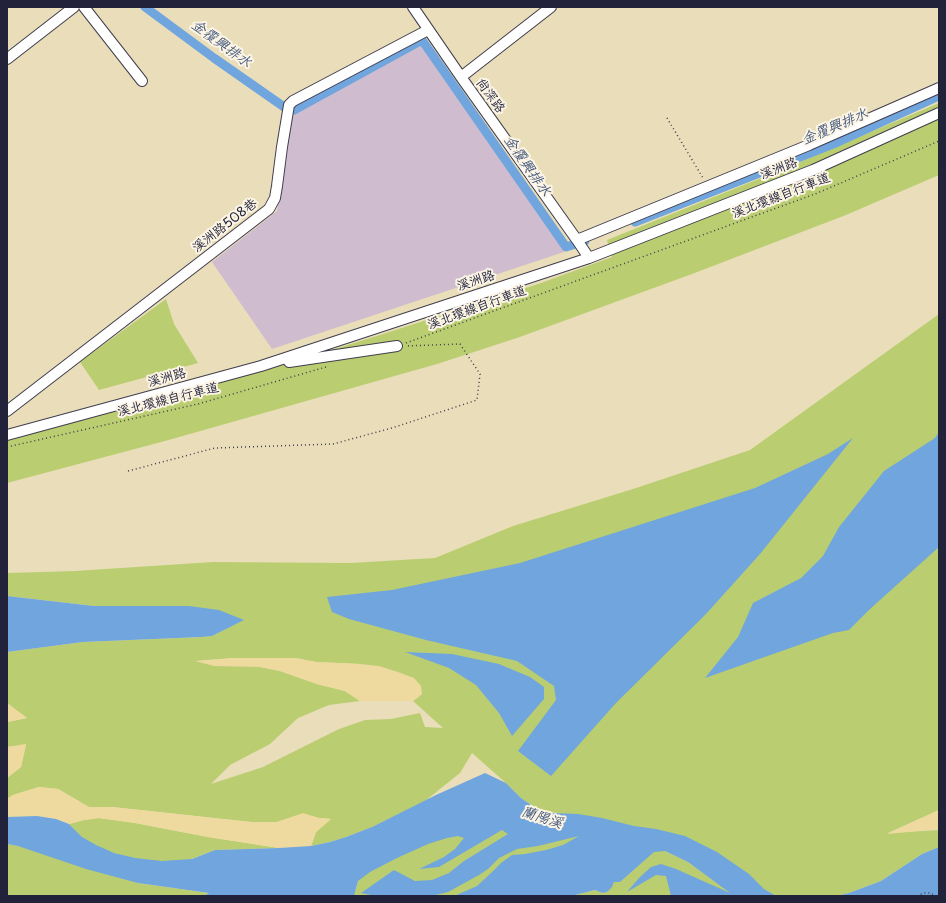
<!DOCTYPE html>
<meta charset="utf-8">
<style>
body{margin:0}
#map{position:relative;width:946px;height:903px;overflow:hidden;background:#e9deb9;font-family:"Playpen Sans",sans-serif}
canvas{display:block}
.frame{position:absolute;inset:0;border:8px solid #22223b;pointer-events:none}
</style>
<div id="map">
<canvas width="946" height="903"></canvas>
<div class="frame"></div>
</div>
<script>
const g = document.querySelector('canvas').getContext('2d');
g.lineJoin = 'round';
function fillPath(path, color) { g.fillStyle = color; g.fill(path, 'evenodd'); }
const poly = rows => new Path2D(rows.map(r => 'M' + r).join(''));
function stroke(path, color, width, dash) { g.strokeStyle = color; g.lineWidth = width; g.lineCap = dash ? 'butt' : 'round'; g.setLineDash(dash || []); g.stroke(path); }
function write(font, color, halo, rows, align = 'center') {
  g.font = font + ' "Playpen Sans","LXGW WenKai TC",sans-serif'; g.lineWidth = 4; g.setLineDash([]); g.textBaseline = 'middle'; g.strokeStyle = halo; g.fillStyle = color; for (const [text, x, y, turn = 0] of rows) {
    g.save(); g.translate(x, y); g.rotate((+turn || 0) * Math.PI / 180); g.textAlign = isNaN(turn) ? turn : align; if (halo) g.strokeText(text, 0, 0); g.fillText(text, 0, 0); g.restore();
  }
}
fillPath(poly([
 [422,45,560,242,564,252,272,349,212,262,277,211,293,113]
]), '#cfbdcf');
fillPath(poly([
 [939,103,939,175,846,215,692,274,517,338,437,364,165,441,7,483,7,439,263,371,380,335,541,283,612,257,607,240,781,170],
 [166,299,174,324,198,363,99,390,80,362],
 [939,314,939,810,888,833,939,830,939,847,922,854,881,881,849,893,837,896,767,896,685,839,537,809,521,798,506,783,472,753,460,773,425,801,372,827,346,837,330,842,311,846,316,832,331,819,319,818,303,814,277,822,251,822,112,807,89,807,58,789,39,787,13,795,7,799,7,778,21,767,26,745,7,747,7,722,27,718,7,703,7,652,83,642,202,637,212,636,243,620,94,606,7,596,7,573,75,571,213,562,350,563,435,558,513,526,633,489,750,450],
 [234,658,295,658,316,662,360,664,422,694,413,701,443,728,425,727,420,713,391,719,365,720,339,729,263,767,211,784,230,765,270,744,298,718,329,705,360,701,345,691,317,684,280,671,260,667,197,661],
 [99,818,135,823,208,837,279,848,215,850,176,865,152,868,91,848,69,824,84,820],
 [475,823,581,836,561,858,454,896,354,896,358,881,371,867],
 [7,844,58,852,138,883,209,893,204,896,106,896,89,895,81,896,7,896],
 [654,851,665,851,688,862,732,894,702,896,571,896,595,890,602,893,614,882,620,882]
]), '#bace71');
fillPath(poly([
 [234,658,295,658,316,662,360,664,379,666,398,672,414,678,421,686,422,694,413,701,360,701,345,691,317,684,280,671,260,667,214,666,195,661],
 [7,703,12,707,27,718,7,722],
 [26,744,21,767,7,778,7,747],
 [39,787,58,789,89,807,112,807,251,822,277,822,303,813,319,818,331,819,316,832,311,846,279,848,208,837,135,823,99,818,84,820,69,824,56,819,37,816,7,817,7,799,13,795],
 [939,810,939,829,887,834]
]), '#eeda9e');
fillPath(poly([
 [939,432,939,547,870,609,849,630,833,633,705,678,738,637,753,603,801,578,823,556,839,527,884,471,935,438],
 [853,438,760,554,706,614,616,703,551,776,518,751,556,700,554,686,517,661,426,640,349,619,332,612,327,597,392,590,520,563,755,488,828,454],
 [7,596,94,606,189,606,219,610,244,620,212,636,202,637,83,642,7,652],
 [405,652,452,654,499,664,530,677,544,687,544,699,512,736,499,713,476,685,449,668],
 [485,773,506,783,521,798,537,809,553,813,578,814,602,818,634,826,656,829,685,836,717,852,749,874,764,889,776,896,671,896,666,876,656,875,627,892,639,878,651,867,661,864,676,869,730,893,688,862,665,851,654,852,620,882,614,882,612,887,607,892,602,893,595,890,571,896,454,896,477,886,491,873,501,863,512,855,525,854,546,850,563,845,579,836,538,846,517,849,499,858,488,869,479,875,448,892,432,896,376,896,361,893,394,870,415,881,432,880,449,873,464,861,508,834,502,830,439,867,419,869,444,857,455,849,464,838,458,836,447,838,428,844,397,858,370,872,358,881,354,896,204,896,209,893,138,883,86,869,18,846,7,844,7,817,37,816,56,819,69,824,82,837,96,845,114,853,135,858,162,861,192,859,215,850,279,848,311,846,330,842,346,837,372,827,436,795],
 [939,847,939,896,837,896,849,893,881,881,922,854]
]), '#70a5dd');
stroke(poly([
 [145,7,214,58,287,109,294,110,422,40,566,247,585,241],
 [635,222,838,142,939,96]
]), '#70a5dd', 9);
const minor = poly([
 [84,7,142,81],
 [413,7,461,77,577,240,589,258],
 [7,59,74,7],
 [461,77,551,7],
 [577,240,809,145,939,88],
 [289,362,397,346],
 [7,411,269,209,275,198,277,186,282,147,289,105,293,101,428,30],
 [7,435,261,366,589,258,813,170,939,113]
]);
stroke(minor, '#403e4e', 12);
stroke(poly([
 [667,118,703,178],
 [406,343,815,194,939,141],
 [7,447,198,404,326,367],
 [128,471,215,448,333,444,392,428,477,400,480,374,460,344,405,346],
 [917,896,924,893,931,893,935,896]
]), '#403e4e', 1.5, [1, 3]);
stroke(minor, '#fff', 10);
write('13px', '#22223b', '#fcf5e5', [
 ["尚深路",490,96,54],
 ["溪洲路",779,169,-21],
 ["溪北環線自行車道",781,196,-21],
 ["溪洲路508巷",225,226,-38],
 ["溪洲路",476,281,-18],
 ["溪北環線自行車道",477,308,-20],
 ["溪洲路",167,378,-15],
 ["溪北環線自行車道",168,400,-14]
]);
write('italic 14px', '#41567c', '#fcf5e5', [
 ["金覆興排水",221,44,36],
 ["金覆興排水",835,127,-23],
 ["金覆興排水",527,166,55],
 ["蘭陽溪",542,818,18]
]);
</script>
